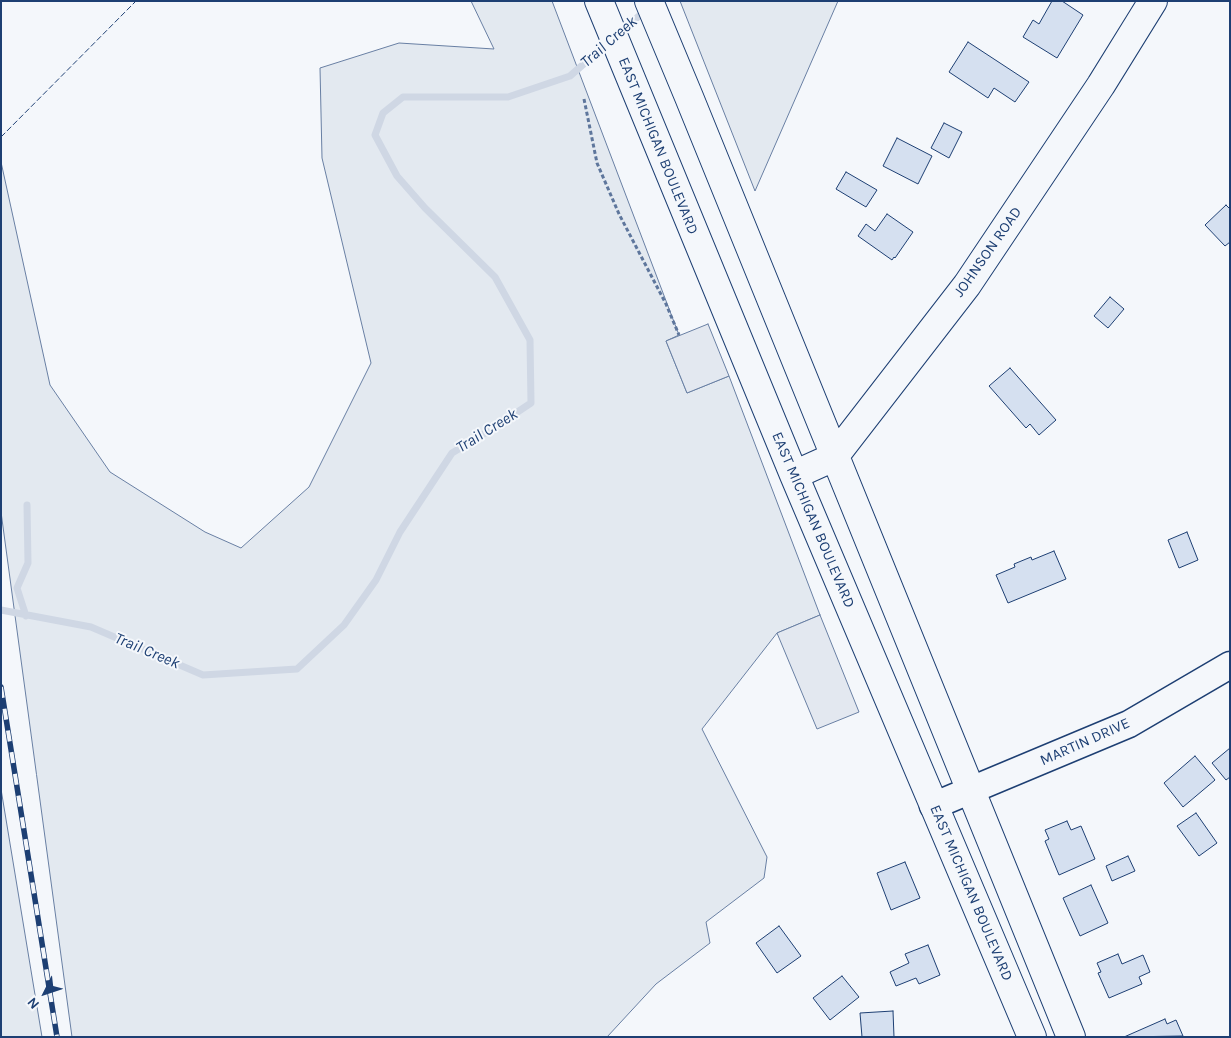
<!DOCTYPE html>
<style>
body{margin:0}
#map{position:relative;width:1231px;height:1038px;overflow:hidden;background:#f4f7fb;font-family:Karla,sans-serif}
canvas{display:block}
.frame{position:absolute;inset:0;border:2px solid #1d3f73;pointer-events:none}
.north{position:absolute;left:20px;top:968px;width:50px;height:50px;-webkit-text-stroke:4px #f4f7fb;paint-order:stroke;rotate:229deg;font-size:14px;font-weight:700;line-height:20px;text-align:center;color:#1d3f73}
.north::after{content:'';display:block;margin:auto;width:18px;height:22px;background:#1d3f73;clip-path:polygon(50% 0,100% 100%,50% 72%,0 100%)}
</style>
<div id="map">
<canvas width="1231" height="1038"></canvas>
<div class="frame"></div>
<div class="north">N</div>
</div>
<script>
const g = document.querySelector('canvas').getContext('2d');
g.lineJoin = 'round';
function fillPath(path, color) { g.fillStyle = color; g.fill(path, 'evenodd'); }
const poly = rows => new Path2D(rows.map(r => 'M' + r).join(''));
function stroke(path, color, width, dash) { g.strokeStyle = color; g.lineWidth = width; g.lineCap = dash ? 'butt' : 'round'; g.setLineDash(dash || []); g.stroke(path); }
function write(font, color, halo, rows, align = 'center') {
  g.font = font + ' Karla,sans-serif'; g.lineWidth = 4; g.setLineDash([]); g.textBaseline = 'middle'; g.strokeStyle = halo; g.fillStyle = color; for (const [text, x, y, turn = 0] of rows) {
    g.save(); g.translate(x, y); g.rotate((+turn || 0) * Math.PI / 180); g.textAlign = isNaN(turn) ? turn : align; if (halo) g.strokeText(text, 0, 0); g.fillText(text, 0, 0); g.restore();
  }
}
const green = poly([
 [471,1,552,1,679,335,666,341,687,393,729,376,820,615,777,633,702,729,767,857,764,878,706,922,710,943,656,984,607,1037,72,1037,1,512,1,162,50,385,110,472,205,532,241,548,309,487,371,363,322,158,320,68,399,43,494,49,471,1],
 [680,1,838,1,755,191,680,1],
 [1,789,42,1037,1,1037,1,789]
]);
fillPath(green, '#e3e9f0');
stroke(green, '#687fa3', 1);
const parking = poly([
 [708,324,729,376,687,393,666,341,708,324],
 [820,615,859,712,817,729,777,633,820,615]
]);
fillPath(parking, '#e3e8f0');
stroke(parking, '#687fa3', 1);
stroke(poly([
 [618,34,646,10],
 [1,610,91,627,203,675,297,669,344,625,376,580,400,532,452,453,492,429,531,403,530,340,495,277,425,208,397,176,375,135,383,113,403,97,508,97,570,76,610,41],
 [26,616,17,588,28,563,27,505]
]), '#cfd7e4', 7);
const building = poly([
 [1052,1,1062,1,1083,15,1057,58,1023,37,1033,20,1039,24,1052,1],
 [968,42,1029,82,1015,102,994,88,988,98,949,72,968,42],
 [944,123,962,132,949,158,931,148,944,123],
 [897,138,932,156,918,184,883,166,897,138],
 [846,172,877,190,866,207,836,189,846,172],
 [1226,205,1230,209,1230,242,1225,246,1205,225,1226,205],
 [887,214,913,232,895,258,894,257,892,260,858,236,866,224,875,231,887,214],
 [1110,297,1124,309,1108,328,1094,316,1110,297],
 [1010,368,1056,420,1039,435,1030,424,1026,428,989,386,1010,368],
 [1187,532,1198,560,1179,568,1168,540,1187,532],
 [1054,551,1066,579,1008,603,996,575,1015,567,1014,564,1031,557,1032,560,1054,551],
 [1230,748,1230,777,1226,780,1212,763,1230,748],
 [1195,756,1215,780,1183,807,1164,783,1195,756],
 [1196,813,1217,843,1199,856,1177,826,1196,813],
 [1067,821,1071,830,1081,826,1095,859,1059,875,1045,841,1049,839,1045,830,1067,821],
 [1128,856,1135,871,1112,881,1106,866,1128,856],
 [905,862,920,898,891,910,877,873,905,862],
 [1091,885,1108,923,1080,936,1063,898,1091,885],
 [779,926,801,956,777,973,756,943,779,926],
 [928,945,940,975,919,984,916,978,896,986,890,972,909,963,905,954,928,945],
 [1118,954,1122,964,1143,955,1150,972,1139,977,1142,984,1109,998,1098,973,1101,972,1097,963,1118,954],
 [842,976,859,997,830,1020,813,998,842,976],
 [893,1011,894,1037,862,1037,860,1013,893,1011],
 [1165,1019,1167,1024,1176,1020,1183,1036,1124,1037,1165,1019]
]);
fillPath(building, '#d5e0f0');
stroke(building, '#1d3f73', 1);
const minor = poly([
 [933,806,1129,724,1230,665]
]);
const major = poly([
 [599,1,794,475,1032,1037],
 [649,1,689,97,1071,1037],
 [794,475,834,457,967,285,1101,85,1153,1]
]);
stroke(minor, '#1d3f73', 29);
stroke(major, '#1d3f73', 30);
stroke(poly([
 [584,99,597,163,619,214,666,304,679,335]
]), '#5e769c', 3, [4, 2.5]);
stroke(minor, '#f4f7fb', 26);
stroke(major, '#f4f7fb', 28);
const rail = poly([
 [1,687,57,1037]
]);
stroke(rail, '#1d3f73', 5.5);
stroke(rail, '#f4f7fb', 4, [11]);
stroke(poly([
 [1,137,136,1]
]), '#1d3f73', 1, [6, 2.5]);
write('15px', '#1d3f73', '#f4f7fb', [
 ["EAST MICHIGAN BOULEVARD",658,146,68],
 ["JOHNSON ROAD",988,252,-55],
 ["EAST MICHIGAN BOULEVARD",813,520,67],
 ["MARTIN DRIVE",1085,742,-24],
 ["EAST MICHIGAN BOULEVARD",971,893,67]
]);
write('italic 16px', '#1d3f73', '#f4f7fb', [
 ["Trail Creek",609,42,-41],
 ["Trail Creek",487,431,-32],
 ["Trail Creek",147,651,23]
]);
</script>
